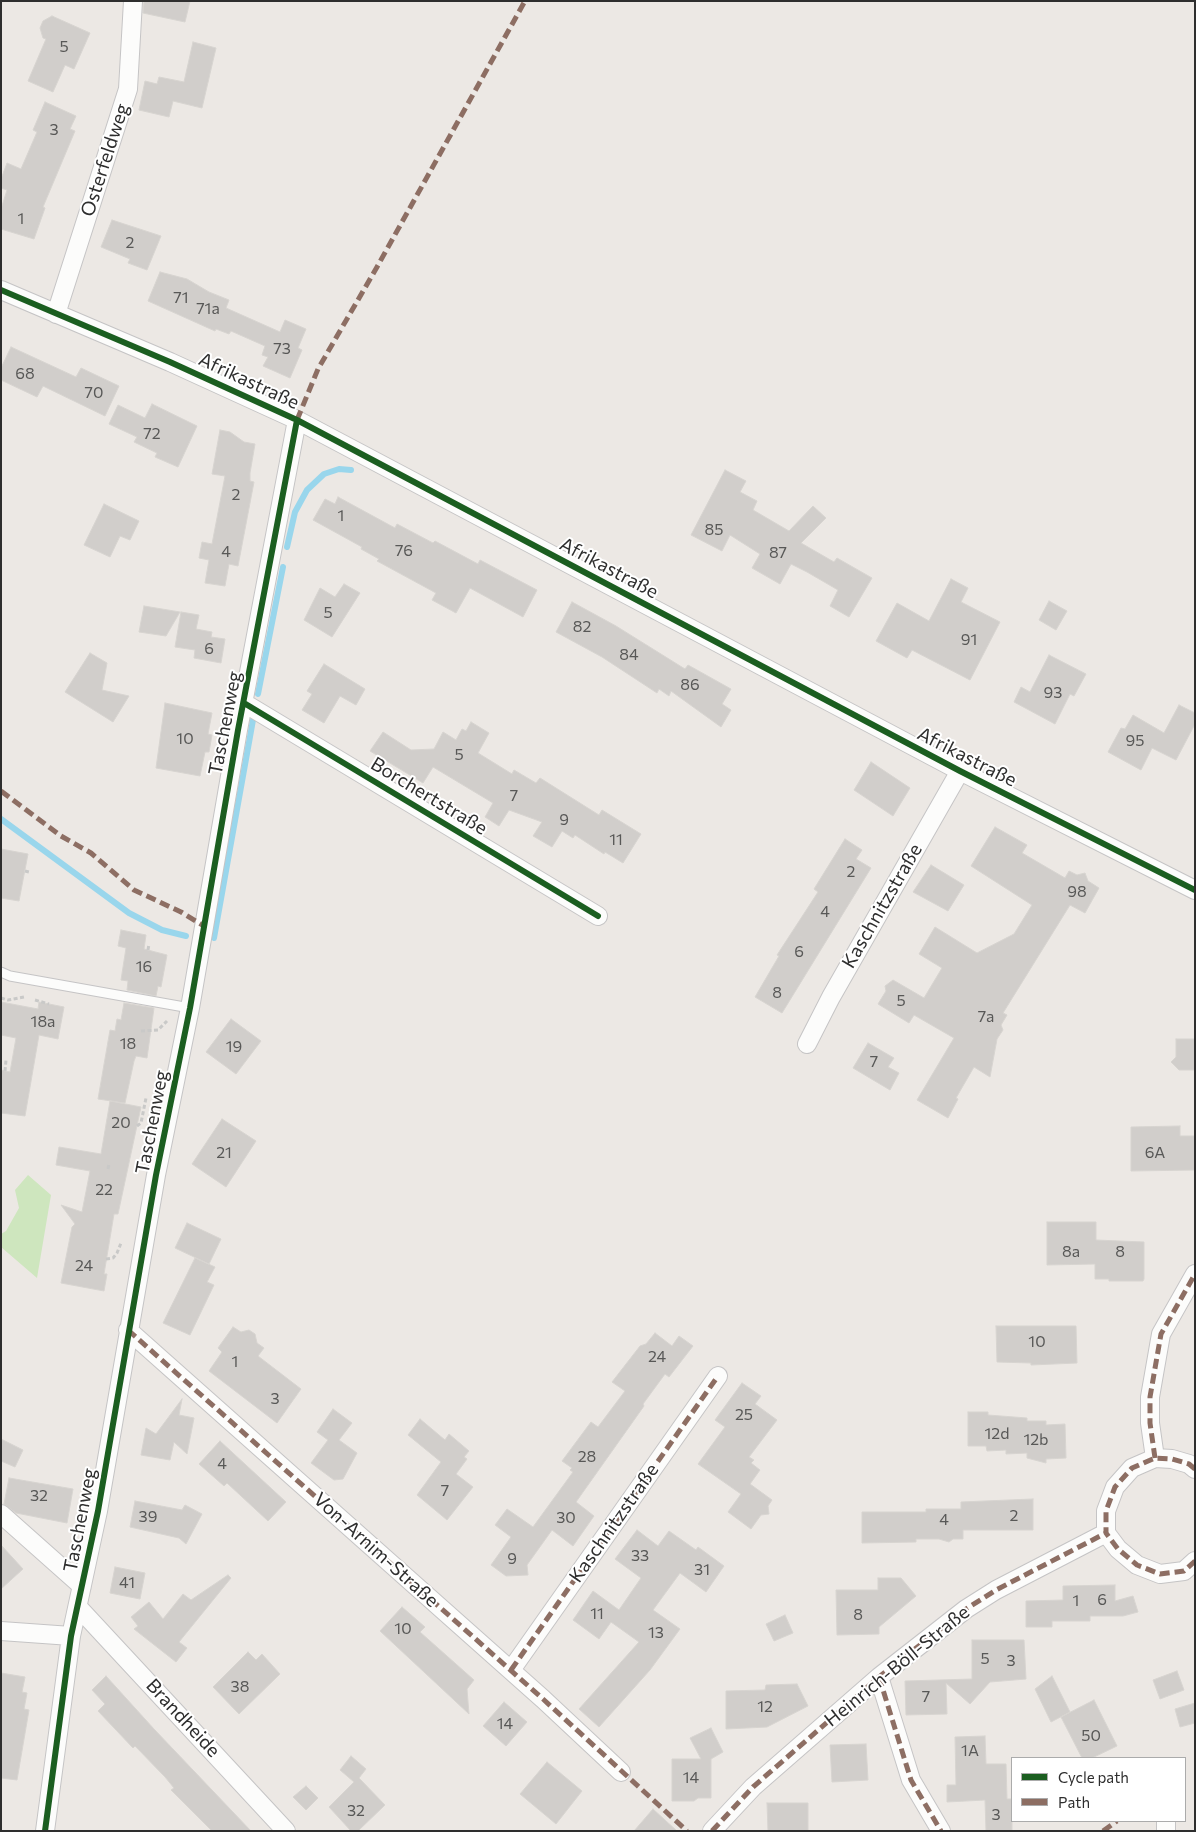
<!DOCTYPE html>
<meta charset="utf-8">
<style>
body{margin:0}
#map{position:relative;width:1196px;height:1832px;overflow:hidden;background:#ece8e4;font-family:Commissioner,sans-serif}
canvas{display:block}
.frame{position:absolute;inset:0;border:2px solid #2e2e2e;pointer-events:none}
.legend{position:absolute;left:1011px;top:1757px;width:175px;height:65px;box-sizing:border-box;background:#fff;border:1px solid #ababab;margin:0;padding:6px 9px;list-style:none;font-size:15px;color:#2e2e2e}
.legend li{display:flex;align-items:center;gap:10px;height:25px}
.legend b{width:25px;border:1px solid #ababab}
</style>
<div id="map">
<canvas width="1196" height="1832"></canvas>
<div class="frame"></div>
<ul class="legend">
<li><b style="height:6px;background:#1b5e20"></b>Cycle path</li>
<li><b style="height:6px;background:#8d6e63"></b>Path</li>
</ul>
</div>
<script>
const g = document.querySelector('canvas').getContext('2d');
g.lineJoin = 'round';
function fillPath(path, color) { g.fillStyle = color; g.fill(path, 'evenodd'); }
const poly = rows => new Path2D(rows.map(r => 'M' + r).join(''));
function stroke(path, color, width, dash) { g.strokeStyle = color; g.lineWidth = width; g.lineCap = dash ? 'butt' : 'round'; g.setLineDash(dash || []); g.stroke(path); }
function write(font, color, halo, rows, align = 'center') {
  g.font = font + ' Commissioner,sans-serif'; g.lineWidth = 4; g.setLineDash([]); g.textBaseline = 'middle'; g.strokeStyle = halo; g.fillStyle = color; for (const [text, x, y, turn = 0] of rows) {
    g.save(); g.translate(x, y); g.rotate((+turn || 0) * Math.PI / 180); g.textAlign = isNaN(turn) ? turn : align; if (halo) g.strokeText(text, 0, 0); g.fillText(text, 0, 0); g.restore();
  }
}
fillPath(poly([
 [28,1175,51,1195,37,1278,1,1247,1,1234,6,1231,19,1208,15,1190]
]), '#cee6be');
stroke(poly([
 [287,547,295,512,307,490,324,474,339,469,351,470],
 [258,694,283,567],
 [1,819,129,913,162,930,186,936],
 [214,938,253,720]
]), '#99d6ec', 6);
const building = poly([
 [144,1,190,1,185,22,143,13,144,1],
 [52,16,90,33,74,69,65,65,53,92,28,81,46,39,43,38,40,28,43,21,52,16],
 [193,42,216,48,202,108,173,101,169,117,139,110,145,81,157,84,159,77,184,82,193,42],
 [45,102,76,116,70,129,75,131,43,207,45,208,34,239,1,229,1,209,7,190,1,188,1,179,7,163,21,169,37,132,33,130,45,102],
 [112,220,161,236,147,270,128,263,130,259,101,247,112,220],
 [160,272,187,279,209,292,229,300,226,308,280,332,285,320,306,329,298,348,302,350,290,378,263,366,268,357,262,355,265,346,231,331,229,334,216,329,215,331,148,301,160,272],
 [11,347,76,377,81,368,119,386,105,416,43,386,37,397,1,380,1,368,11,347],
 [152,404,197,426,178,467,155,457,157,453,134,442,137,437,109,424,118,405,145,418,152,404],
 [220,430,230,432,244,442,255,444,250,473,250,481,254,482,238,566,229,564,225,586,205,583,209,560,199,558,202,542,212,544,225,476,212,474,220,430],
 [725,470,746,481,740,492,757,501,753,510,789,531,813,506,826,518,801,543,834,562,837,558,872,578,849,617,830,606,838,590,807,572,791,564,780,584,752,568,760,554,730,535,722,551,691,535,725,470],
 [338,497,395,528,397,524,433,543,435,541,478,564,480,560,537,590,523,617,470,588,456,613,432,600,436,593,377,561,379,559,361,549,362,547,313,520,325,499,335,504,338,497],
 [104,504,139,521,130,540,120,536,110,557,84,545,104,504],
 [951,579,968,588,961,602,1000,622,970,680,912,650,907,658,876,641,897,603,929,621,951,579],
 [344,584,360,593,332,637,304,620,320,588,335,597,344,584],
 [1049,601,1067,611,1056,630,1039,620,1049,601],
 [572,602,616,626,685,669,688,665,731,689,722,704,731,710,721,727,671,691,669,696,659,689,657,693,602,657,556,632,572,602],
 [144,606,180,612,166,636,139,632,144,606],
 [181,612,199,615,196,629,212,632,211,637,225,639,221,663,194,658,195,650,175,647,181,612],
 [90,653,107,663,102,690,129,696,113,722,65,692,90,653],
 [1049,655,1086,674,1074,696,1070,694,1055,724,1014,702,1021,687,1030,692,1049,655],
 [324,664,365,689,356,705,340,696,324,723,302,710,312,694,307,691,324,664],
 [165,703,212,713,208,734,212,735,209,752,205,752,200,776,156,768,165,703],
 [1179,705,1195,713,1195,724,1176,760,1152,748,1141,770,1108,752,1121,728,1125,729,1133,715,1164,733,1179,705],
 [471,722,489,733,478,753,512,774,514,770,536,783,540,778,599,815,602,810,641,834,623,863,605,852,604,854,575,835,573,838,562,831,552,847,533,836,542,822,509,810,499,826,485,817,493,803,433,767,423,783,370,751,383,732,411,750,434,749,443,732,456,740,462,729,466,731,471,722],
 [871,762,910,788,893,816,854,790,871,762],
 [995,827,1027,845,1022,853,1065,878,1069,871,1077,875,1085,873,1088,881,1099,888,1085,913,1070,905,1003,1013,1007,1015,1001,1025,1003,1030,997,1039,990,1077,974,1067,956,1098,958,1099,948,1118,917,1100,954,1038,914,1015,909,1023,878,1004,886,991,885,986,893,980,924,998,942,968,919,954,935,927,977,953,1014,934,1032,905,971,866,995,827],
 [845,839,862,850,856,859,871,868,782,1013,755,997,779,956,777,955,818,892,814,889,845,839],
 [1,849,28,854,19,901,1,898,1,849],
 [931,865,964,885,948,911,913,892,931,865],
 [121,930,146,935,144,949,167,955,161,987,158,986,156,996,127,990,128,981,121,980,126,948,118,946,121,930],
 [1,1002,38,1009,39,1002,64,1007,58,1039,39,1035,25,1116,1,1113,1,1070,10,1072,16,1038,1,1035,1,1002],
 [124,1003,154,1008,147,1058,136,1056,134,1061,125,1103,98,1099,110,1030,115,1031,117,1019,121,1020,124,1003],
 [231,1019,261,1041,236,1074,206,1052,231,1019],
 [1176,1039,1195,1039,1195,1070,1179,1070,1171,1062,1176,1057,1176,1039],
 [868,1043,894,1058,888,1067,899,1073,890,1090,853,1068,868,1043],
 [110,1101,141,1107,118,1214,114,1214,104,1274,107,1274,104,1291,61,1283,72,1227,75,1224,61,1205,82,1212,90,1171,56,1165,59,1147,101,1154,110,1101],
 [222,1119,256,1141,226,1187,192,1164,222,1119],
 [1180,1126,1180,1136,1195,1136,1195,1170,1131,1171,1131,1127,1180,1126],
 [1047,1222,1096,1222,1096,1240,1144,1242,1144,1279,1143,1281,1109,1281,1109,1279,1095,1279,1095,1264,1047,1265,1047,1222],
 [187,1223,221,1239,209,1264,175,1248,187,1223],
 [195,1258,215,1267,207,1282,214,1285,190,1335,163,1323,195,1258],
 [996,1326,1076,1326,1077,1363,1031,1365,1031,1363,997,1362,996,1326],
 [233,1327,241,1332,249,1330,255,1334,257,1343,264,1348,258,1356,301,1389,277,1423,209,1371,222,1352,218,1348,233,1327],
 [655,1333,672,1346,679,1336,693,1346,669,1377,665,1374,643,1404,644,1406,576,1502,594,1516,573,1546,552,1530,527,1565,528,1575,506,1576,491,1565,511,1537,495,1525,507,1509,533,1527,573,1472,570,1470,572,1468,562,1461,591,1422,598,1427,625,1391,612,1382,640,1346,646,1344,655,1333],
 [742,1383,761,1396,755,1404,777,1420,749,1457,754,1460,751,1463,760,1470,750,1484,772,1500,768,1506,769,1514,761,1515,751,1529,728,1512,741,1494,698,1464,725,1427,715,1420,742,1383],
 [182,1399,179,1415,194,1418,187,1454,174,1442,170,1460,141,1455,146,1428,156,1434,182,1399],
 [333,1409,352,1423,339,1440,357,1453,343,1479,334,1480,311,1463,328,1440,317,1432,333,1409],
 [968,1412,988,1412,988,1415,1027,1418,1027,1421,1046,1421,1046,1425,1065,1424,1066,1458,1046,1459,1046,1463,1027,1458,1027,1453,1006,1454,1006,1450,987,1451,986,1446,968,1446,968,1412],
 [420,1419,445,1440,449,1434,469,1451,464,1457,467,1459,456,1474,473,1487,447,1520,417,1495,441,1462,408,1435,420,1419],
 [1,1439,23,1450,15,1467,1,1461,1,1439],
 [220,1441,286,1502,268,1521,227,1483,224,1486,199,1464,220,1441],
 [9,1478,73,1489,67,1523,16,1513,4,1504,9,1478],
 [1033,1499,1033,1530,963,1530,963,1539,953,1539,949,1542,939,1539,916,1539,916,1542,862,1543,862,1512,926,1512,926,1509,961,1509,961,1502,1033,1499],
 [135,1501,182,1510,185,1505,202,1514,186,1544,179,1538,130,1527,135,1501],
 [637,1530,658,1546,669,1531,696,1550,698,1547,724,1566,706,1592,680,1573,653,1610,680,1629,650,1670,599,1727,579,1709,639,1642,611,1622,599,1639,573,1620,593,1591,619,1610,641,1578,615,1559,637,1530],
 [1,1545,23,1569,1,1589,1,1545],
 [115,1567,145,1573,140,1599,110,1593,115,1567],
 [228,1575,231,1578,179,1642,187,1648,176,1662,134,1629,138,1626,131,1617,149,1602,163,1619,183,1594,191,1600,228,1575],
 [878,1578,901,1578,916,1596,879,1627,879,1634,837,1635,836,1590,878,1590,878,1578],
 [1115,1585,1115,1601,1133,1596,1138,1612,1123,1616,1090,1616,1090,1621,1052,1621,1052,1627,1026,1627,1026,1601,1063,1600,1063,1586,1115,1585],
 [402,1607,425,1627,420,1632,474,1680,467,1689,469,1714,380,1631,402,1607],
 [785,1615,793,1633,774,1641,766,1624,785,1615],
 [972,1640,1024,1640,1026,1679,990,1682,970,1704,946,1683,947,1714,906,1715,905,1681,972,1679,972,1640],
 [248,1652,256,1660,262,1654,280,1674,239,1714,213,1687,248,1652],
 [1177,1671,1184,1690,1160,1699,1153,1680,1177,1671],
 [1,1673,25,1677,22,1692,27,1693,24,1709,29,1710,17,1780,1,1778,1,1673],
 [106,1676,154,1729,251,1831,212,1831,171,1790,174,1788,165,1777,135,1746,133,1748,98,1711,105,1704,92,1690,106,1676],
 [1052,1676,1070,1712,1051,1722,1035,1689,1052,1676],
 [797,1684,808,1706,767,1727,726,1729,726,1691,765,1690,766,1685,797,1684],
 [1094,1700,1117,1746,1092,1758,1082,1758,1061,1717,1094,1700],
 [504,1702,527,1722,506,1746,483,1726,504,1702],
 [1195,1703,1195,1723,1180,1727,1175,1709,1195,1703],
 [711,1728,723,1752,711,1759,711,1798,698,1798,694,1801,672,1801,672,1759,701,1759,690,1738,711,1728],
 [985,1736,986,1764,1006,1764,1007,1799,1012,1799,1012,1831,986,1831,985,1800,947,1802,947,1785,956,1785,955,1737,985,1736],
 [866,1744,868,1780,832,1782,830,1745,866,1744],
 [351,1756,366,1769,359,1778,385,1805,358,1831,351,1831,329,1807,354,1782,340,1770,351,1756],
 [547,1762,582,1791,556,1824,520,1794,547,1762],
 [306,1786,318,1798,306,1810,293,1797,306,1786],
 [767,1803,808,1803,808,1831,768,1831,767,1803],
 [653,1809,677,1831,634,1831,653,1809]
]);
fillPath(building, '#d1cecb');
stroke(building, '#d7d4d0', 1);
const lane = poly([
 [1,972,10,976,190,1008]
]);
const street = poly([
 [1,290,170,362,297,420,960,771,1195,890],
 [56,314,128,89,133,1],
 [244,703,598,916],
 [807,1044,831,997,960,771],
 [128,1330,543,1699,621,1772],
 [1155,1458,1150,1423,1150,1397,1161,1334,1195,1274],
 [1195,1469,1189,1464,1172,1459,1155,1458,1132,1468,1115,1487,1106,1511,1106,1533,1118,1549,1137,1565,1160,1574,1184,1571,1195,1561],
 [1,1514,82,1586],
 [78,1607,286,1831],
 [1,1631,71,1636],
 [511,1670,718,1376],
 [879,1677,911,1780,941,1831],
 [1166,1821,1166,1831],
 [45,1831,71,1636,98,1511,156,1175,190,1008,238,730,297,420],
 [712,1831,753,1787,879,1677,966,1609,996,1590,1106,1533]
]);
stroke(lane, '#c5c4c5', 11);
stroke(street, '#c5c4c5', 20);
stroke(poly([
 [25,871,29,872],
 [148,950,149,944],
 [1,998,8,1000,24,997],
 [35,1000,49,1004],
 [141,1031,158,1030,167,1021],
 [5,1071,6,1060],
 [137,1126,141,1123,146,1098],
 [108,1169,109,1164],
 [106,1259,113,1258,117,1253,121,1243]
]), '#c9c9c8', 3, [4, 2.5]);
stroke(lane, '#fcfcfb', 9);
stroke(street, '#fcfcfb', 18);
stroke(poly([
 [297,420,318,369,377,267,525,1],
 [1,791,61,836,91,853,134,890,181,912,204,926],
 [128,1330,543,1699,687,1831],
 [1155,1458,1150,1423,1150,1397,1161,1334,1195,1274],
 [1195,1469,1189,1464,1172,1459,1155,1458,1132,1468,1115,1487,1106,1511,1106,1533,1118,1549,1137,1565,1160,1574,1184,1571,1195,1561],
 [511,1670,718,1376],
 [879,1677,911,1780,941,1831],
 [712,1831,753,1787,879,1677,966,1609,996,1590,1106,1533],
 [1103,1831,1117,1821]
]), '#8d6e63', 5, [10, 5]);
stroke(poly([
 [1,290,170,362,297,420,960,771,1195,890],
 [244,703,598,916],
 [45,1831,71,1636,98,1511,156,1175,190,1008,238,730,297,420]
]), '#1b5e20', 6);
write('16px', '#585857', null, [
 ["5",64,47],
 ["3",54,130],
 ["1",21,219],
 ["2",130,243],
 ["71",181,298],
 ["71a",208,309],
 ["73",282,349],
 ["68",25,374],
 ["70",94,393],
 ["72",152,434],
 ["2",236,495],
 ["1",341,516],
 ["85",714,530],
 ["76",404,551],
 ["4",226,552],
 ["87",778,553],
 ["5",328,613],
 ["82",582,627],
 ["91",969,640],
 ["6",209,649],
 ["84",629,655],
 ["86",690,685],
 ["93",1053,693],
 ["10",185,739],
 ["95",1135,741],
 ["5",459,755],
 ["7",514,796],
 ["9",564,820],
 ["11",616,840],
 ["2",851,872],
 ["98",1077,892],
 ["4",825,912],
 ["6",799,952],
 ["16",144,967],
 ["8",777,993],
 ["5",901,1001],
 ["7a",986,1017],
 ["18a",43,1022],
 ["18",128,1044],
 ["19",234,1047],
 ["7",874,1062],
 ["20",121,1123],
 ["21",224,1153],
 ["6A",1155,1153],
 ["22",104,1190],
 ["8a",1071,1252],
 ["8",1120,1252],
 ["24",84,1266],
 ["10",1037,1342],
 ["24",657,1357],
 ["1",235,1362],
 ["3",275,1399],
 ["25",744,1415],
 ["12d",997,1434],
 ["12b",1036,1440],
 ["28",587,1457],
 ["4",222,1464],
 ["7",445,1491],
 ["32",39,1496],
 ["2",1014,1516],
 ["39",148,1517],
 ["30",566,1518],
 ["4",944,1520],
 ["33",640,1556],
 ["9",512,1559],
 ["31",702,1570],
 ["41",127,1583],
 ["6",1102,1600],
 ["1",1076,1601],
 ["11",597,1614],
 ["8",858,1615],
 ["10",403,1629],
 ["13",656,1633],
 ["5",985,1659],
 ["3",1011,1661],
 ["38",240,1687],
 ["7",926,1697],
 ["12",765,1707],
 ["14",505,1724],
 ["50",1091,1736],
 ["1A",970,1751],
 ["14",691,1778],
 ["32",356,1811],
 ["3",996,1815]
]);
write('19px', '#2e2e2e', '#fff', [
 ["Osterfeldweg",105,160,-72],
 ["Afrikastraße",249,381,25],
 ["Afrikastraße",609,568,28],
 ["Taschenweg",225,723,-79],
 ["Afrikastraße",967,757,27],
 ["Borchertstraße",429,796,31],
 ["Kaschnitzstraße",882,906,-60],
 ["Taschenweg",152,1122,-79],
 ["Taschenweg",80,1520,-79],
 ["Kaschnitzstraße",614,1523,-55],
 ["Von-Arnim-Straße",376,1550,42],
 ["Heinrich-Böll-Straße",897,1666,-39],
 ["Brandheide",183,1718,47]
]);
</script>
